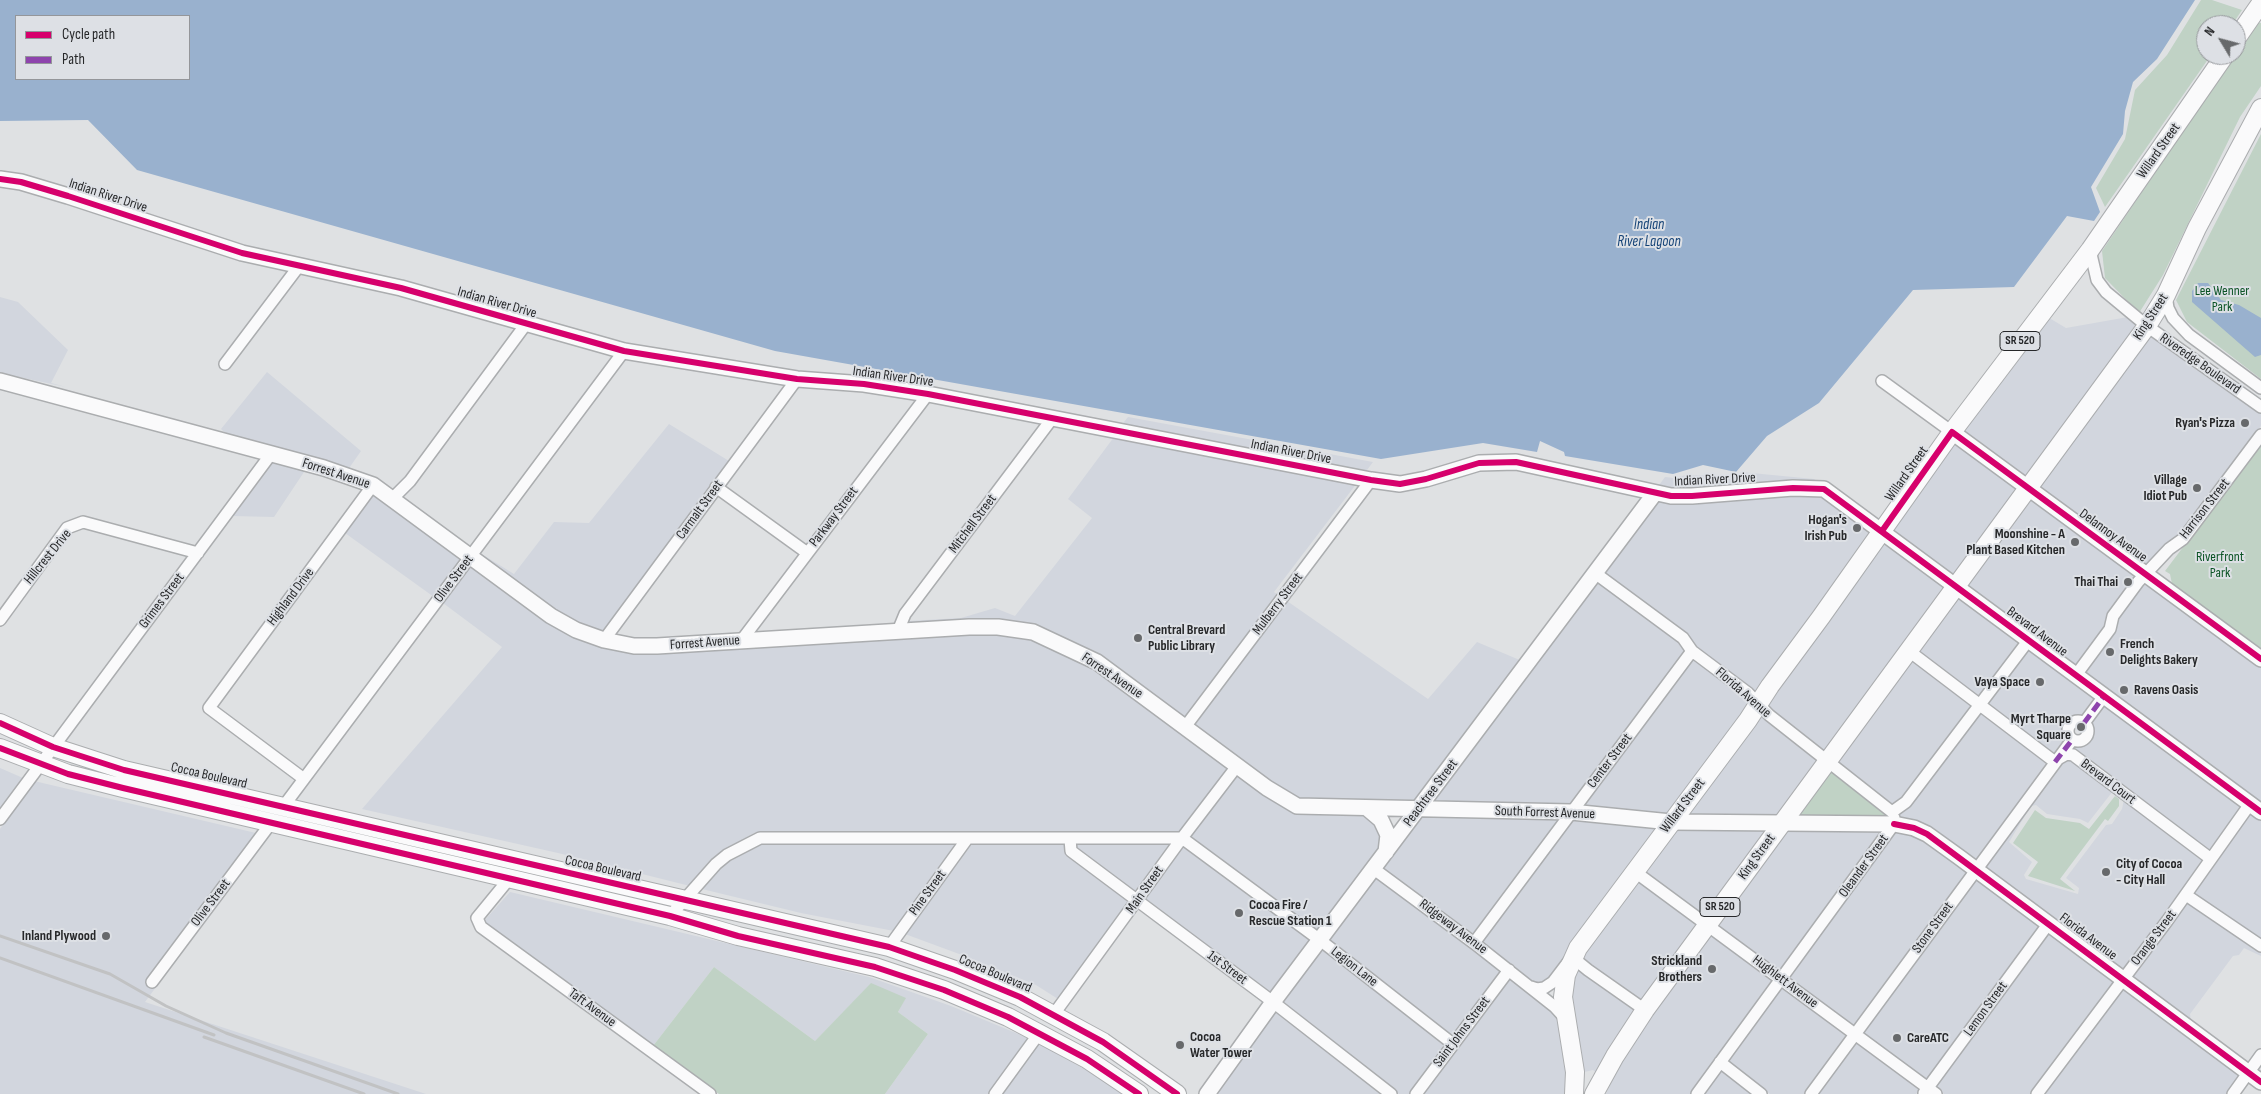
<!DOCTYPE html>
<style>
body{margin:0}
#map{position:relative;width:2261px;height:1094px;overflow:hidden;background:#dfe1e3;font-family:"Sofia Sans Condensed",sans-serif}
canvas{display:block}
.legend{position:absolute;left:15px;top:15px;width:175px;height:65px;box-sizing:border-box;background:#dde0e5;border:1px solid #94969a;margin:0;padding:6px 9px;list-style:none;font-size:15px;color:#27282a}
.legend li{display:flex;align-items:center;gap:10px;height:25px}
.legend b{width:25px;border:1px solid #94969a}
.north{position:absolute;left:2196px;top:15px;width:50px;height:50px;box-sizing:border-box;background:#dde0e5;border:1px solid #94969a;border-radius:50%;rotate:307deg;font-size:14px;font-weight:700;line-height:20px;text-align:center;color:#27282a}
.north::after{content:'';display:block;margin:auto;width:18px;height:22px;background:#67696b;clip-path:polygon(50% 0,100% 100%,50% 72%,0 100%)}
</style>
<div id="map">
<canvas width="2261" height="1094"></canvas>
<ul class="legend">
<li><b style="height:6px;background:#d6006c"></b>Cycle path</li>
<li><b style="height:6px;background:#8e44ad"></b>Path</li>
</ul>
<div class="north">N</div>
</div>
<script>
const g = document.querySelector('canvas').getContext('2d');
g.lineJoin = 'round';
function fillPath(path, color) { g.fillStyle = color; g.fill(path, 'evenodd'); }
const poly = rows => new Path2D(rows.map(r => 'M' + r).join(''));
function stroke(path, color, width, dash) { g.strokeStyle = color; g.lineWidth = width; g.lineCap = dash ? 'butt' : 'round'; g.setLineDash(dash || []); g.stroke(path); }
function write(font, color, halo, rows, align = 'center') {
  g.font = font + ' "Sofia Sans Condensed",sans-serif'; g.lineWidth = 4; g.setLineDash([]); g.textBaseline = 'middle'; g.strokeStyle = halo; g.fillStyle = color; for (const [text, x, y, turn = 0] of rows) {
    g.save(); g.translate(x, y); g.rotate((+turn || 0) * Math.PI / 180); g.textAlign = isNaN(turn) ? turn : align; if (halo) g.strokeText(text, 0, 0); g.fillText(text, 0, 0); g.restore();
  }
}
fillPath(poly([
 [0,297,18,302,68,350,51,383,66,387,0,373],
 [2046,316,2066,328,2128,317,2140,326,2026,482,1959,431],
 [2148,333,2261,413,2261,426,2179,535,2145,568,2035,488],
 [267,372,361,451,347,471,231,438,221,429],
 [1128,417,1373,462,1364,474,1120,427],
 [669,424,729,461,601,634,578,626,478,556,480,553,514,574,554,522,589,523],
 [1114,437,1357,483,1274,592,1278,595,1183,720,1064,640,906,625,908,621,961,618,995,608,1015,616,1092,518,1068,499],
 [1953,439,2020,490,1955,579,1889,530],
 [274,460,306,469,274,517,232,516],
 [1741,472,1814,479,1820,483,1691,491,1657,488,1665,477,1674,478,1686,475,1737,476],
 [375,492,463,557,434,597,345,533],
 [1822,494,1875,532,1757,696,1602,572,1657,499],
 [2029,496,2137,575,2105,626,2074,668,1963,586],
 [1884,538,1949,587,1827,753,1765,704],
 [472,564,601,645,998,632,1032,637,1095,666,1230,767,1179,832,969,834,966,832,964,834,761,831,754,833,723,851,690,886,558,853,362,809,502,647,443,603],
 [1597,580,1679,642,1685,650,1568,806,1429,805],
 [2146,582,2261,665,2261,806,2083,675,2114,632,2118,619],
 [1958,594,2021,641,1979,697,1916,650],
 [1287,601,1428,699,1477,642,1522,661,1416,805,1298,801,1192,727],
 [2030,648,2096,697,2082,717,2073,717,2065,722,2062,731,2065,740,2054,755,1987,704],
 [1693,658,1744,696,1751,705,1668,817,1581,808],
 [1910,658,1973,705,1902,799,1892,806,1839,766,1835,760],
 [2105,703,2243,805,2210,851,2071,750,2074,746,2081,747,2090,742,2093,732,2091,723],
 [1981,711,2048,763,1974,862,1899,820,1898,815,1911,806],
 [1759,713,1821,761,1779,818,1682,817],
 [2068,759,2113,791,2088,823,2080,819,2047,814,2036,805,2031,806,2009,842,2032,862,2024,875,2026,879,2078,894,2079,888,2066,878,2106,825,2112,824,2122,809,2124,799,2204,859,2122,972,1983,869,2060,766],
 [0,768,23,778,0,810],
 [1238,773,1273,799,1366,814,1377,823,1383,835,1381,850,1319,933,1189,837],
 [34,781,256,833,145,983,153,989,159,983,145,1002,426,1094,0,1094,0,829],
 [2252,812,2261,818,2261,941,2193,894],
 [1422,815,1561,817,1473,936,1381,868,1391,858],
 [1574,817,1661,826,1550,978,1536,984,1482,943],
 [1674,827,1771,828,1705,918,1641,871],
 [1785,828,1884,829,1780,972,1714,924],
 [1897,829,1913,833,1969,870,1853,1027,1789,979],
 [761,843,957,844,894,931,801,913,702,889,730,859],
 [1171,843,1136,894,1076,848,1075,844],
 [1065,844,1065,851,1130,902,1058,999,1036,985,970,958,905,934,971,845],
 [1183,845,1313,941,1272,995,1144,900],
 [1375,876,1501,971,1452,1036,1328,940],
 [1978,877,2042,924,1926,1081,1862,1034],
 [1635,878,1700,926,1643,1003,1579,956],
 [510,892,869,977,951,1006,1028,1038,988,1094,885,1094,928,1034,898,1012,905,999,871,984,815,1041,714,967,653,1046,485,924,484,921],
 [2188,902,2261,952,2261,956,2244,948,2239,955,2233,956,2190,1014,2191,1021,2131,979],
 [2050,931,2116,980,2030,1094,1944,1094,1935,1087],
 [1708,932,1774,980,1690,1094,1606,1094,1611,1082,1607,1080],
 [1322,948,1446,1044,1409,1094,1399,1094,1281,1002],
 [1575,966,1638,1011,1598,1074,1593,1070,1580,1073,1569,998],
 [1510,977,1551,1010,1560,1021,1566,1045,1568,1094,1423,1094],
 [2125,986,2242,1073,2226,1094,2044,1094],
 [1783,987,1848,1035,1804,1094,1770,1094,1727,1062],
 [1275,1009,1383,1094,1214,1094],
 [1856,1041,1920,1089,1916,1094,1818,1094],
 [1038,1043,1109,1083,1123,1094,1002,1094],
 [1721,1070,1753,1094,1704,1094]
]), '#d2d6de');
fillPath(poly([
 [2201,0,2212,0,2242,10,2232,25,2206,25,2206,55,2211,55,2105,207,2096,188,2125,139,2135,90,2167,55],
 [2257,22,2261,23,2261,86,2240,117,2163,275,2139,313,2105,278,2102,251],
 [2261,134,2261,379,2187,322,2176,300],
 [2261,444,2261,648,2172,584,2170,574,2165,571],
 [1828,769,1888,815,1889,818,1793,818],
 [2115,796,2119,799,2119,806,2108,821,2105,819,2060,879,2075,891,2028,876,2038,862,2013,843,2035,810,2046,818,2080,823,2089,829],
 [714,967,815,1041,871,983,906,998,898,1012,928,1034,885,1094,719,1094,653,1046]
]), '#c0d2c5');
fillPath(poly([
 [0,0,2195,0,2157,59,2133,82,2125,111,2123,134,2091,187,2100,212,2094,221,2067,216,2014,287,1913,290,1819,403,1767,436,1736,472,1703,465,1673,474,1565,456,1564,452,1540,441,1537,452,1483,443,1381,459,775,351,137,170,88,120,0,121],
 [189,16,189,79,16,79,16,16],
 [2198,283,2208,283,2221,300,2239,305,2261,318,2261,355,2255,357,2192,302,2192,291]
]), '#99b1ce');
const street = poly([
 [2090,250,2097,280,2106,292,2147,326,2261,407],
 [2166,295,2168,308,2173,318,2189,335,2261,388],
 [225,364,299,266],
 [1882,381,1952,432],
 [716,487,806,552],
 [393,498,410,481,526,324],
 [1595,573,1683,638,1692,651,1748,693,1769,715,1892,812],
 [0,620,67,528,83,522,198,553],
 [898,631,905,614,1051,420],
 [604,640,797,379],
 [741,641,928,394],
 [1909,651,2055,762],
 [2076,675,2110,629,2113,616,2138,582,2169,549,2183,539,2261,435],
 '2068 731a10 10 0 1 1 20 0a10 10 0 1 1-20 0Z',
 [2084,723,2104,696],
 [1185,727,1371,480],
 [2058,759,2067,754,2073,755,2211,859],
 [304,779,209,708,373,485],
 [283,807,624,351],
 [1892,812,1906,802,2028,641],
 [0,819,271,454],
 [1070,839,1071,851,1273,1002,1391,1094],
 [1374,869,1474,943,1555,1007,1565,1018],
 [1634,871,1936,1094],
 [509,879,477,918,481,927,710,1094],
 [2186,895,2261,946],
 [670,916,716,864,727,855,760,838,1182,838,1320,940,1453,1044],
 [1474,943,1692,651],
 [889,947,967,839],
 [152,982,271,823],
 [1531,987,1537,989,1544,988,1553,982,1572,957,1588,970,1645,1010],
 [1054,1014,1182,838,1237,766],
 [1720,1062,1761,1094],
 [1924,1093,2049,923],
 [995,1094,1040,1032],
 [1416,1094,1509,970],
 [1697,1094,1894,824,1894,818],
 [1811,1094,2072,740],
 [2037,1094,2167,921,2250,804],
 [2233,1094,2261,1055]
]);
const secondary = poly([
 [0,179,21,182,68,196,242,253,401,288,624,351,797,379,864,384,928,394,1371,480,1400,484,1426,479,1479,463,1516,462,1671,496,1692,496,1793,488,1824,489,2261,812],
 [0,381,324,468,373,485,551,616,576,630,604,640,634,646,657,646,969,627,998,627,1033,632,1097,662,1267,788,1297,806,1571,812,1671,822,1894,824,1914,828,1927,834,1959,857,2261,1082],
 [1952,432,2261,659],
 [1368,809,1381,820,1388,835,1386,852],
 [1207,1094,1273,1002,1655,493]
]);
const primary = poly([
 [2236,39,2261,3],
 [0,723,53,747,124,770,889,947,955,970,1020,997,1103,1042,1177,1094],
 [0,748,68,774,123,788,670,916,738,936,875,967,944,990,1008,1017,1087,1059,1139,1094],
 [1574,1094,1575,1072,1563,997,1566,975,1578,948,1748,720,1770,686,1821,617,1952,432,2090,250,2225,55],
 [1594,1094,1615,1056,1645,1010,2147,326,2166,295,2197,228,2261,108]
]);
stroke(street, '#abadaf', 14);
stroke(secondary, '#abadaf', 18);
stroke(primary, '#abadaf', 20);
stroke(street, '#fafafb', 11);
stroke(secondary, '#fafafb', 15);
stroke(primary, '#fafafb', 18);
stroke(poly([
 [0,936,110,974,166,1006,226,1033,398,1094],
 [0,958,214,1035],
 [204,1037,364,1094]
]), '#c1c2c3', 3);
stroke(poly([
 [2084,723,2104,696],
 [2055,762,2072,740]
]), '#8e44ad', 5, [10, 5]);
stroke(poly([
 [0,179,21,182,68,196,242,253,401,288,624,351,797,379,864,384,928,394,1371,480,1400,484,1426,479,1479,463,1516,462,1671,496,1692,496,1793,488,1824,489,2261,812],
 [1882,531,1952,432,2261,659],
 [0,723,53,747,124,770,889,947,955,970,1020,997,1103,1042,1177,1094],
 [0,748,68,774,123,788,670,916,738,936,875,967,944,990,1008,1017,1087,1059,1139,1094],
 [1894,824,1914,828,1927,834,2261,1082]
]), '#d6006c', 6);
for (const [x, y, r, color] of [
 [2245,423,5,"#67696b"],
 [2197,488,5,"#67696b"],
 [1857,528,5,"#67696b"],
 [2075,542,5,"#67696b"],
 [2128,582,5,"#67696b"],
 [1138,638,5,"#67696b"],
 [2110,652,5,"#67696b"],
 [2040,682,5,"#67696b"],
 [2124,690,5,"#67696b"],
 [2081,727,5,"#67696b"],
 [2106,872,5,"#67696b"],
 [1239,913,5,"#67696b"],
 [106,936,5,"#67696b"],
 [1712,969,5,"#67696b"],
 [1897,1038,5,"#67696b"],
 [1180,1045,5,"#67696b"]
]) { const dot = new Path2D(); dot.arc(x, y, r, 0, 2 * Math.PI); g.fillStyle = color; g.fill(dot); stroke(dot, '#dde0e5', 2); }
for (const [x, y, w] of [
 [2020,341,40],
 [1720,907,40]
]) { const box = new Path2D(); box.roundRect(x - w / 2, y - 9.5, w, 19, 4); g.fillStyle = '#dde0e5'; g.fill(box); stroke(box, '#27282a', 1); }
write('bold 12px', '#27282a', null, [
 ["SR 520",2020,341],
 ["SR 520",1720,907]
]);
write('14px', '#27282a', '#dde0e5', [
 ["Willard Street",2159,151,-55],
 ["Indian River Drive",108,196,18],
 ["Indian River Drive",497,303,16],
 ["King Street",2151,317,-57],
 ["Riveredge Boulevard",2200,364,35],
 ["Indian River Drive",893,377,8],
 ["Indian River Drive",1291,452,11],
 ["Forrest Avenue",336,474,18],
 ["Willard Street",1907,474,-55],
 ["Indian River Drive",1715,480,-3],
 ["Harrison Street",2205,509,-52],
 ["Carmalt Street",700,510,-54],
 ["Parkway Street",834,517,-53],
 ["Mitchell Street",973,524,-53],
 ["Delannoy Avenue",2113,536,36],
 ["Hillcrest Drive",48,557,-51],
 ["Olive Street",454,579,-53],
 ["Highland Drive",291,597,-53],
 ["Grimes Street",162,601,-53],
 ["Mulberry Street",1278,604,-53],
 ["Brevard Avenue",2037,632,37],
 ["Forrest Avenue",705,643,-4],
 ["Forrest Avenue",1112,676,34],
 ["Florida Avenue",1743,693,41],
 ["Center Street",1610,761,-53],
 ["Cocoa Boulevard",209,776,13],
 ["Brevard Court",2108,782,37],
 ["Peachtree Street",1431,793,-53],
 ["Willard Street",1683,806,-53],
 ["South Forrest Avenue",1545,813,2],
 ["King Street",1757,857,-54],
 ["Oleander Street",1864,866,-54],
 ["Cocoa Boulevard",603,869,13],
 ["Main Street",1145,890,-55],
 ["Pine Street",928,893,-54],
 ["Olive Street",211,903,-53],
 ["Ridgeway Avenue",1453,927,37],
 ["Stone Street",1933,928,-54],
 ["Florida Avenue",2088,937,37],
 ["Orange Street",2154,938,-53],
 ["Legion Lane",1354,967,38],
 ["1st Street",1227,968,37],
 ["Cocoa Boulevard",995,974,23],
 ["Hughlett Avenue",1785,982,37],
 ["Taft Avenue",592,1008,36],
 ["Lemon Street",1986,1009,-54],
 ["Saint Johns Street",1462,1032,-53]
]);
write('14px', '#0c5426', '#dde0e5', [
 ["Lee Wenner",2222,291],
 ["Park",2222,307],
 ["Riverfront",2220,557],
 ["Park",2220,573]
]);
write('bold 14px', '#27282a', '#dde0e5', [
 ["Ryan's Pizza",2235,423],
 ["Village",2187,480],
 ["Idiot Pub",2187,496],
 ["Hogan's",1847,520],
 ["Irish Pub",1847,536],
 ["Moonshine - A",2065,534],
 ["Plant Based Kitchen",2065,550],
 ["Thai Thai",2118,582],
 ["Central Brevard",1148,630,"left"],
 ["Public Library",1148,646,"left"],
 ["French",2120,644,"left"],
 ["Delights Bakery",2120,660,"left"],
 ["Vaya Space",2030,682],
 ["Ravens Oasis",2134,690,"left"],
 ["Myrt Tharpe",2071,719],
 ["Square",2071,735],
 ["City of Cocoa",2116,864,"left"],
 ["- City Hall",2116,880,"left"],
 ["Cocoa Fire /",1249,905,"left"],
 ["Rescue Station 1",1249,921,"left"],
 ["Inland Plywood",96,936],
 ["Strickland",1702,961],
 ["Brothers",1702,977],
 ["Cocoa",1190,1037,"left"],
 ["Water Tower",1190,1053,"left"],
 ["CareATC",1907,1038,"left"]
], 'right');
write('italic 15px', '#154377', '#dde0e5', [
 ["Indian",1649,225],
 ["River Lagoon",1649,242]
]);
</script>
